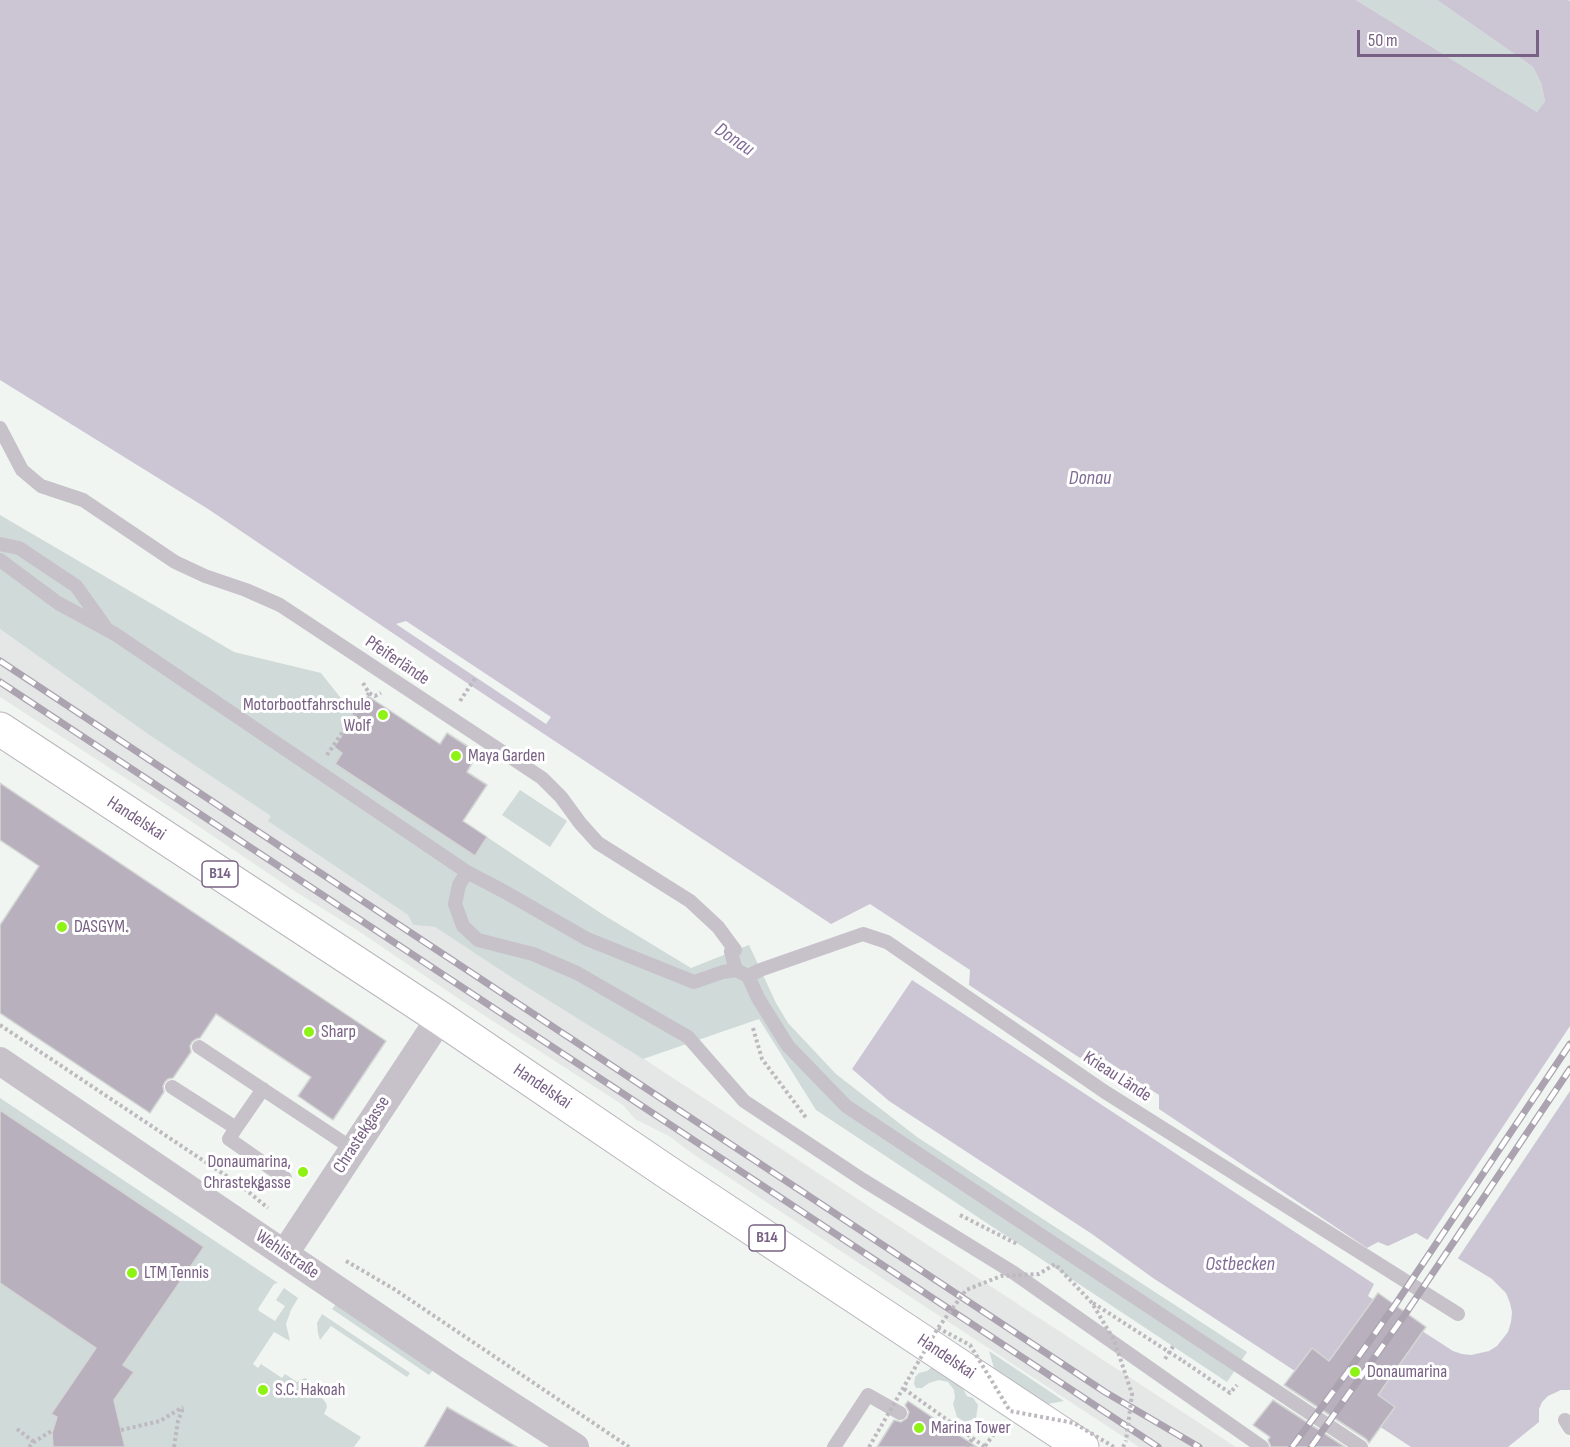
<!DOCTYPE html>
<meta charset="utf-8">
<style>
body{margin:0}
#map{position:relative;width:1570px;height:1447px;overflow:hidden;background:#f0f5f1;font-family:"Sofia Sans Condensed",sans-serif}
canvas{display:block}
.scale{position:absolute;left:1357px;top:30px;width:182px;height:27px;box-sizing:border-box;border:3px solid #786184;border-top:0;padding-left:8px;font-size:18px;line-height:21px;white-space:nowrap;color:#786184;-webkit-text-stroke:4px #fff;paint-order:stroke}
</style>
<div id="map">
<canvas width="1570" height="1447"></canvas>
<div class="scale">50 m</div>
</div>
<script>
const g = document.querySelector('canvas').getContext('2d');
g.lineJoin = 'round';
function fillPath(path, color) { g.fillStyle = color; g.fill(path, 'evenodd'); }
const poly = rows => new Path2D(rows.map(r => 'M' + r).join(''));
function stroke(path, color, width, dash) { g.strokeStyle = color; g.lineWidth = width; g.lineCap = dash ? 'butt' : 'round'; g.setLineDash(dash || []); g.stroke(path); }
function write(font, color, halo, rows, align = 'center') {
  g.font = font + ' "Sofia Sans Condensed",sans-serif'; g.lineWidth = 6; g.setLineDash([]); g.textBaseline = 'middle'; g.strokeStyle = halo; g.fillStyle = color; for (const [text, x, y, turn = 0] of rows) {
    g.save(); g.translate(x, y); g.rotate((+turn || 0) * Math.PI / 180); g.textAlign = isNaN(turn) ? turn : align; if (halo) g.strokeText(text, 0, 0); g.fillText(text, 0, 0); g.restore();
  }
}
fillPath(poly([
 [0,629,145,732,272,816,269,821,408,915,413,925,435,927,514,979,644,1059,1236,1447,1139,1447,693,1154,669,1136,635,1119,623,1105,468,1005,357,930,296,892,161,801,0,697]
]), '#e5e7e7');
fillPath(poly([
 [1356,0,1437,0,1533,67,1541,83,1545,101,1537,112],
 [0,515,234,652,321,673,355,716,334,747,475,855,487,837,602,914,691,968,749,945,776,1003,788,1023,836,1074,917,1137,1247,1352,1227,1382,816,1110,759,1019,643,1059,514,979,435,927,413,925,408,915,268,821,271,816,145,732,0,629],
 [520,790,567,821,550,847,502,815],
 [0,1098,278,1283,274,1284,258,1309,259,1311,275,1321,285,1306,276,1300,284,1288,298,1298,291,1310,286,1324,290,1341,274,1332,253,1364,258,1368,261,1364,282,1378,285,1374,297,1382,305,1378,315,1385,311,1391,323,1399,326,1403,327,1407,324,1414,361,1437,354,1447,0,1447],
 [336,1304,433,1370,429,1375,332,1309],
 [322,1314,410,1373,407,1377,331,1326,320,1340,318,1333,317,1323],
 [989,1351,1064,1401,1048,1404,1030,1401,1002,1381,994,1368],
 [934,1365,953,1370,967,1396,973,1398,978,1405,976,1418,965,1422,957,1417,953,1404,955,1398,954,1390,948,1382,939,1380,929,1383,922,1388,916,1388,914,1384,915,1377,919,1373,927,1371]
]), '#cfdad9');
fillPath(poly([
 [0,0,1356,0,1537,112,1545,101,1541,83,1533,67,1437,0,1568,0,1570,1,1570,1390,1561,1390,1548,1396,1542,1402,1539,1409,1539,1422,1508,1447,1411,1447,1153,1278,1092,1234,889,1101,852,1069,912,980,1374,1284,1368,1296,1453,1351,1462,1354,1471,1355,1489,1351,1497,1346,1508,1332,1511,1322,1512,1312,1510,1303,1506,1293,1492,1279,1416,1233,1388,1246,1378,1242,1367,1248,1159,1109,1159,1095,1092,1051,1080,1058,969,985,970,970,870,904,831,924,470,685,208,509,0,380]
]), '#ccc6d4');
fillPath(poly([
 [406,621,551,717,546,724,396,624],
 [1570,1026,1570,1091,1456,1261,1426,1242]
]), '#f0f5f1');
const building = poly([
 [368,696,440,744,447,733,478,753,467,772,487,785,463,821,487,837,475,856,335,764,342,753,334,747,368,696],
 [0,783,386,1041,333,1120,298,1096,311,1077,216,1014,200,1038,196,1039,192,1042,190,1046,191,1052,173,1078,168,1079,165,1082,163,1086,164,1092,150,1113,0,1013,0,925,39,866,0,840,0,783],
 [0,1110,204,1247,123,1365,134,1372,114,1400,125,1447,53,1447,52,1433,57,1417,51,1414,96,1348,0,1283,0,1110],
 [1378,1293,1426,1327,1378,1395,1395,1407,1369,1443,1366,1439,1284,1385,1312,1348,1329,1361,1378,1293],
 [1273,1400,1345,1447,1271,1447,1268,1440,1270,1437,1253,1425,1273,1400],
 [908,1401,977,1447,877,1447,894,1420,901,1422,907,1418,909,1412,905,1405,908,1401],
 [447,1407,517,1447,424,1447,447,1407]
]);
fillPath(building, '#b8b1bd');
stroke(building, '#d3d6d4', 1.5);
const primary = poly([
 [0,729,440,1018,667,1172,1082,1447]
]);
stroke(primary, '#bab5bd', 35);
stroke(poly([
 [363,683,369,693,375,696,381,693],
 [460,701,476,677],
 [327,755,369,693],
 [0,1025,240,1185,268,1208],
 [753,1028,762,1059,807,1119],
 [960,1215,1017,1244],
 [346,1261,394,1289,629,1447],
 [1165,1359,1174,1345],
 [1183,1361,1230,1393,1237,1385],
 [904,1389,985,1447],
 [17,1429,34,1442],
 [121,1430,160,1421,183,1407],
 [985,1446,1000,1426],
 [29,1447,34,1442,53,1430],
 [174,1447,178,1421,183,1408],
 [967,1447,972,1439],
 [1123,1447,1126,1441]
]), '#bdb9bf', 4, [3, 3]);
stroke(poly([
 [0,428,22,470,41,486,83,500,175,562,205,576,246,590,280,605,542,778,561,797,580,823,598,843,690,901,718,927,735,950,731,952,736,970],
 [0,544,19,548,76,586,104,625],
 [0,560,58,603,115,634,467,872,505,892,587,939,694,982,723,972,736,970,748,976,758,998,788,1046,846,1106,1361,1447],
 [467,872,459,885,455,904,463,926,478,940,533,954,577,973,688,1037,744,1101,863,1180,1014,1273,1262,1447],
 [748,976,760,970,863,934,887,942,1105,1092,1458,1314],
 [199,1047,353,1149],
 [172,1087,236,1128,263,1089],
 [236,1128,229,1139,285,1178],
 [1565,1420,1570,1428],
 [834,1447,868,1395,900,1413]
]), '#c7c2c9', 14);
stroke(poly([
 [0,1061,453,1368,575,1447],
 [285,1253,440,1018]
]), '#c7c2c9', 28);
stroke(primary, '#fff', 33);
const rail = poly([
 [0,661,1105,1392,1199,1447],
 [0,682,1158,1447],
 [1292,1447,1347,1373,1395,1305,1570,1044],
 [1311,1447,1406,1313,1570,1069]
]);
stroke(rail, '#aba4b0', 7);
stroke(rail, '#fff', 4.5, [14]);
stroke(poly([
 [1093,1303,1183,1361],
 [938,1328,970,1345,1010,1411,1074,1423,1114,1447],
 [869,1447,938,1328,966,1290,1001,1276,1039,1274,1055,1264,1092,1303,1114,1340,1132,1394,1126,1441]
]), '#bdb9bf', 4, [3, 3]);
for (const [x, y, r, color] of [
 [383,715,6,"#8ef214"],
 [456,756,6,"#8ef214"],
 [62,927,6,"#8ef214"],
 [309,1032,6,"#8ef214"],
 [303,1172,6,"#8ef214"],
 [132,1273,6,"#8ef214"],
 [1355,1372,6,"#8ef214"],
 [263,1390,6,"#8ef214"],
 [919,1428,6,"#8ef214"]
]) { const dot = new Path2D(); dot.arc(x, y, r, 0, 2 * Math.PI); g.fillStyle = color; g.fill(dot); stroke(dot, '#fff', 2); }
for (const [x, y, w] of [
 [220,874,36],
 [767,1238,36]
]) { const box = new Path2D(); box.roundRect(x - w / 2, y - 13, w, 26, 4.5); g.fillStyle = '#fff'; g.fill(box); stroke(box, '#786184', 1.5); }
write('bold 16px', '#786184', null, [
 ["B14",220,874],
 ["B14",767,1238]
]);
write('18px', '#786184', '#fff', [
 ["Pfeiferlände",397,661,34],
 ["Handelskai",136,819,33],
 ["Krieau Lände",1117,1077,33],
 ["Handelskai",542,1087,34],
 ["Chrastekgasse",362,1135,-57],
 ["Wehlistraße",287,1255,34],
 ["Handelskai",946,1357,34]
]);
write('18px', '#786184', '#fff', [
 ["Motorbootfahrschule",371,705,"right"],
 ["Wolf",371,726,"right"],
 ["Maya Garden",468,756],
 ["DASGYM.",74,927],
 ["Sharp",321,1032],
 ["Donaumarina,",291,1162,"right"],
 ["Chrastekgasse",291,1183,"right"],
 ["LTM Tennis",144,1273],
 ["Donaumarina",1367,1372],
 ["S.C. Hakoah",275,1390],
 ["Marina Tower",931,1428]
], 'left');
write('italic 20px', '#806b97', '#fff', [
 ["Donau",734,140,34],
 ["Donau",1090,479],
 ["Ostbecken",1240,1265]
]);
</script>
